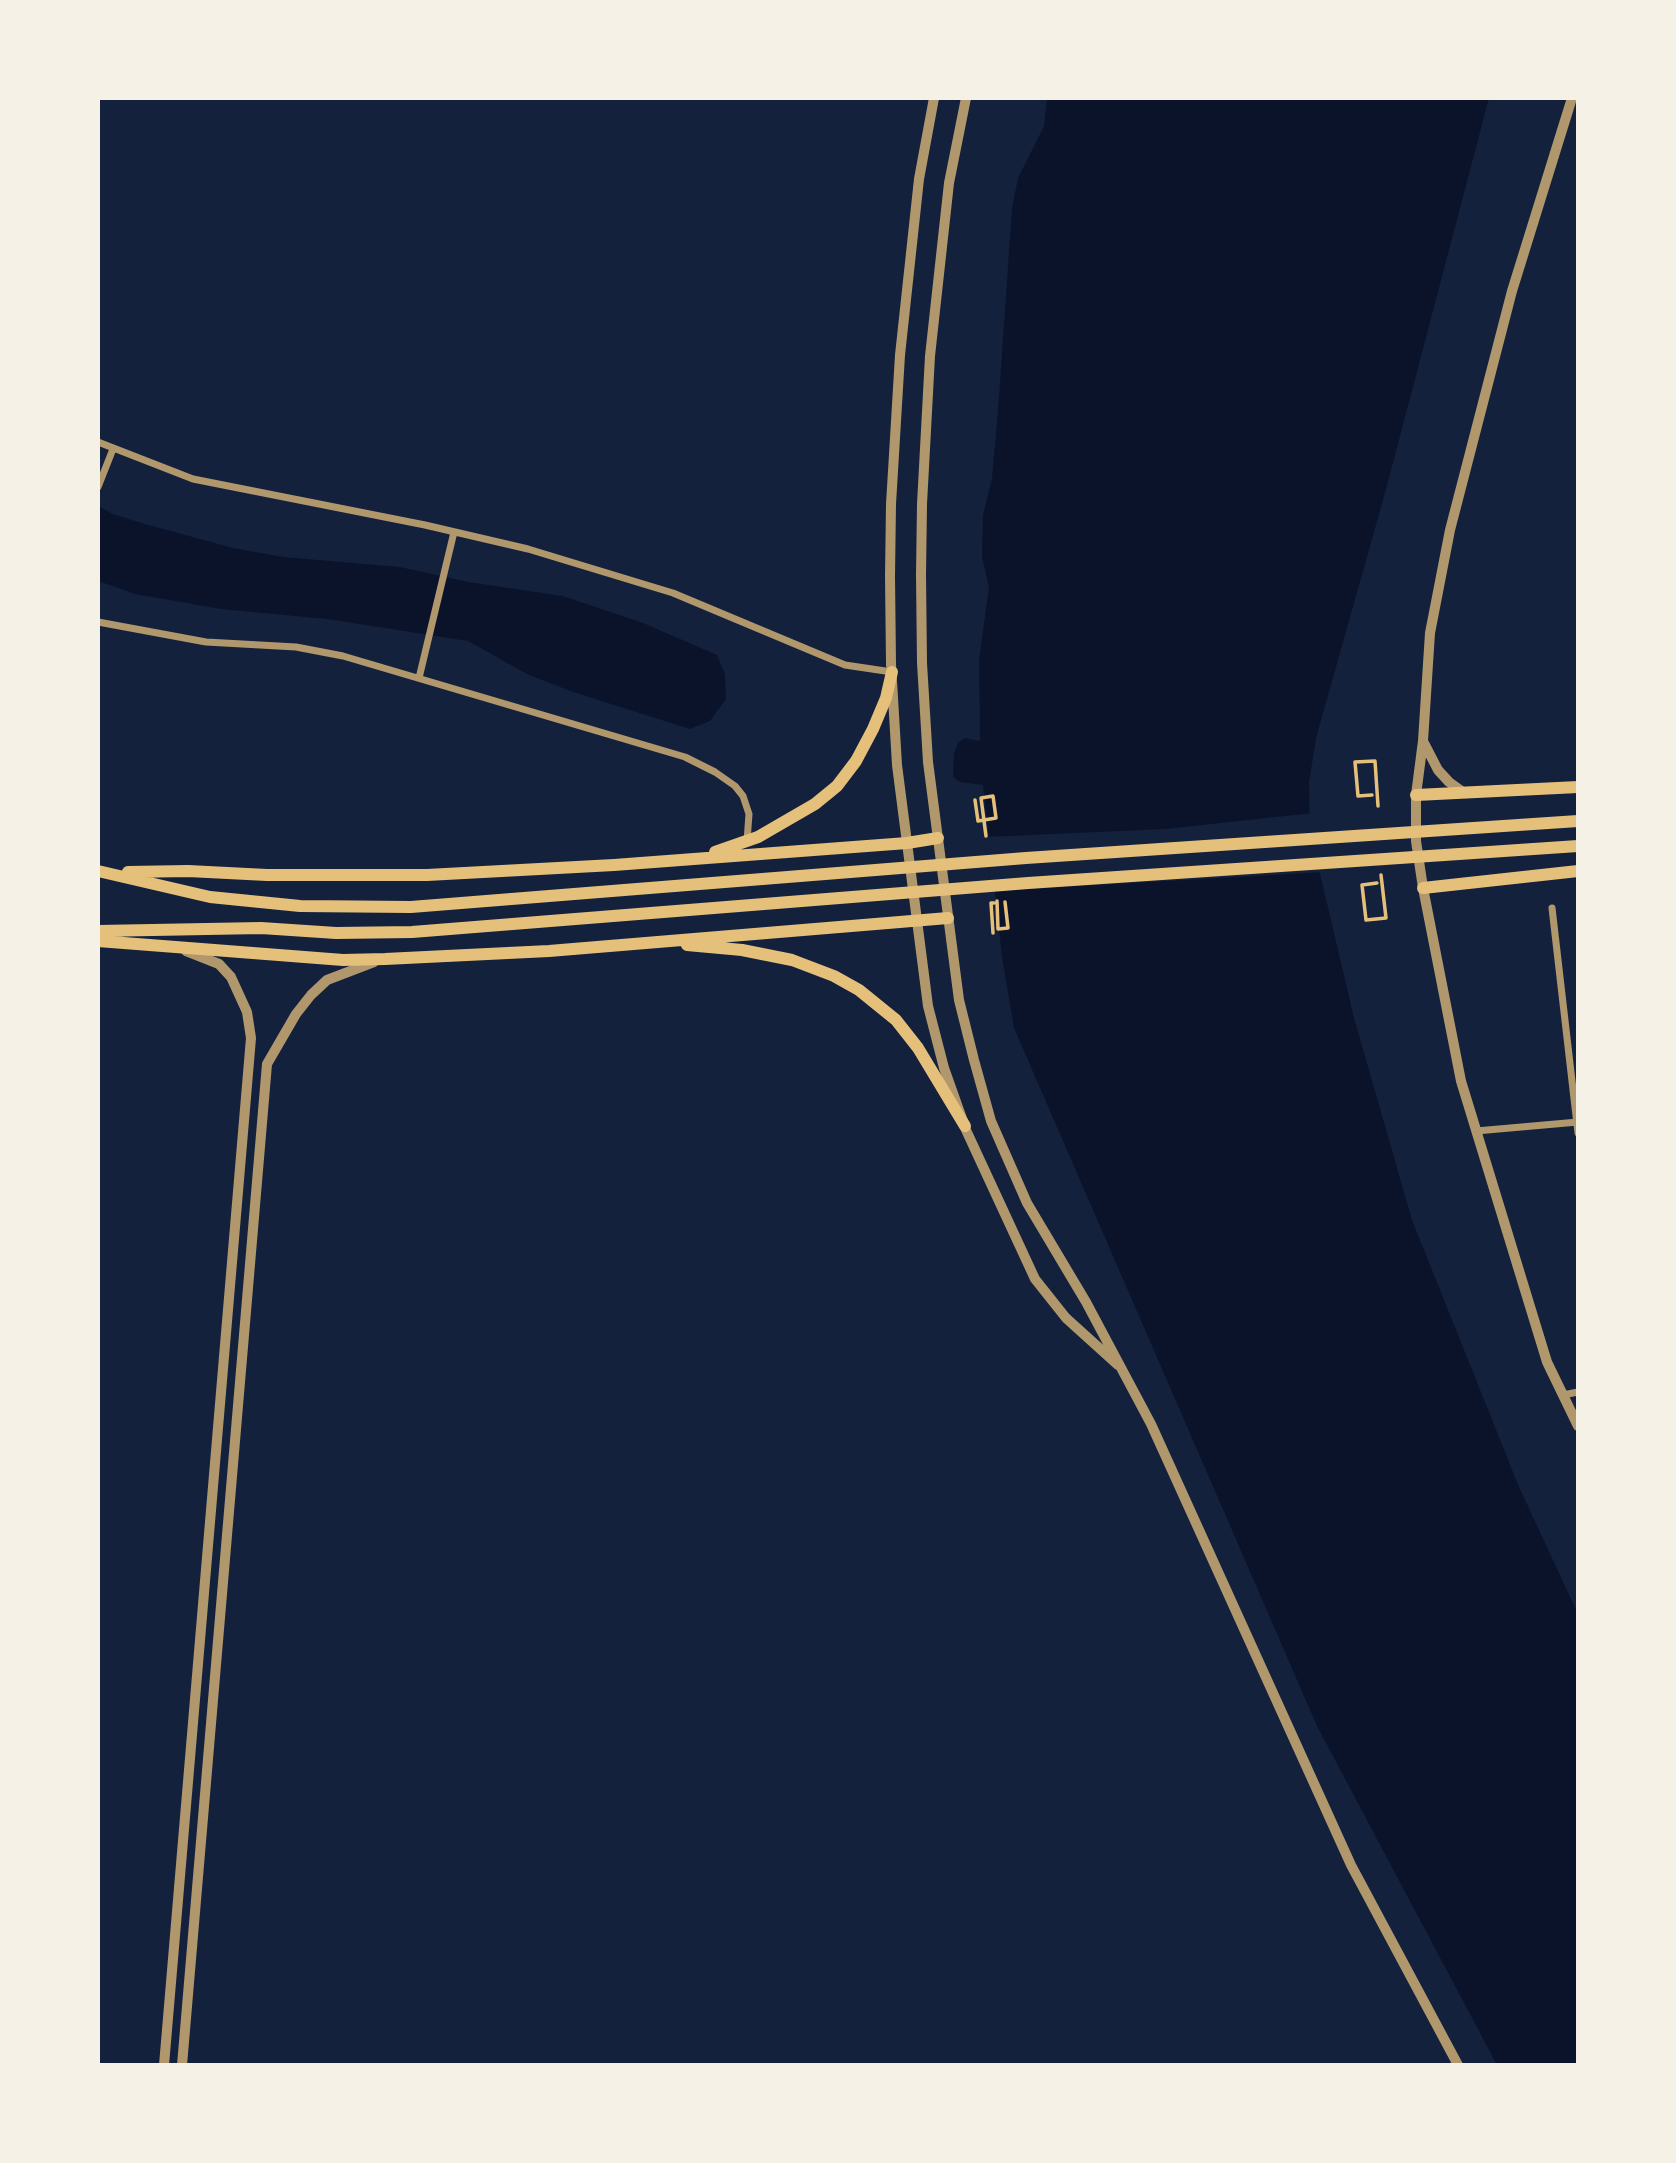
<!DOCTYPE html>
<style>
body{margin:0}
#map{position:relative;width:1676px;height:2163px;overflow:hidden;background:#14213d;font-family:"Roboto Condensed",sans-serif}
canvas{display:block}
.frame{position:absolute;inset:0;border:100px solid #f6f1e7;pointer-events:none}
</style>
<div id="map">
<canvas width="1676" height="2163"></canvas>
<div class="frame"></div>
</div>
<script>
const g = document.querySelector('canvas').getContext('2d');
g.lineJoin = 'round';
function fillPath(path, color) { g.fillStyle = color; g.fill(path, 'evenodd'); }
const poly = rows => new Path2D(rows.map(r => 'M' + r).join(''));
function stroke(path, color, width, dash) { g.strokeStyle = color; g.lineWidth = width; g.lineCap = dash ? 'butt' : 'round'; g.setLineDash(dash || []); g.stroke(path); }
fillPath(poly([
 [1047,98,1489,98,1385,493,1316,738,1309,783,1310,831,1354,1018,1412,1220,1519,1487,1578,1614,1578,2065,1497,2065,1317,1726,1014,1028,1002,957,983,785,960,782,953,777,954,754,958,743,964,738,980,741,979,660,989,587,982,557,983,515,992,478,999,397,1012,208,1018,178,1044,126],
 [98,506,113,514,145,524,233,548,283,557,400,567,468,582,563,596,643,623,717,655,725,674,726,699,710,721,690,729,576,693,529,675,468,641,327,619,221,609,135,594,98,581]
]), '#0b132b');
fillPath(poly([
 [1313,813,1314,831,1324,872,991,891,985,837,1166,829]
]), '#14213d');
stroke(poly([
 [1372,795,1358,796,1355,762,1375,761,1378,806],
 [975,800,978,821,996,818,993,796,981,798,986,836],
 [1377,883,1362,885,1366,920,1386,918,1381,875],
 [997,901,998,929,1008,928,1005,902],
 [993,933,991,903,994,903]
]), '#e5c07b', 3.5);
stroke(poly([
 [98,442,193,479,425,525,528,549,673,593,845,665,892,672],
 [98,487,113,449],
 [98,622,206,642,296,647,343,656,685,757,715,772,735,786,743,796,749,814,747,841],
 [419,678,454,532],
 [1552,908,1578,1133],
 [1476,1131,1578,1122],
 [1563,1395,1578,1392]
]), '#b1986c', 7);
stroke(poly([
 [934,98,919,179,900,355,891,504,890,576,891,664,897,765,928,1006,944,1068,966,1130,1035,1279,1066,1318,1118,1365],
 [966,98,949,183,930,356,922,504,921,575,922,663,928,762,959,1000,974,1060,991,1121,1027,1203,1086,1302,1151,1424,1351,1865,1458,2065],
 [1572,98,1512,291,1450,530,1430,633,1423,741,1416,795,1416,841,1423,888,1461,1081,1547,1362,1578,1426],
 [1424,743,1438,770,1449,782,1463,792],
 [164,2065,251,1038,247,1012,231,977,219,964,186,951],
 [182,2065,267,1064,296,1014,311,995,327,980,374,962]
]), '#b1986c', 10);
stroke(poly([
 [1416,795,1578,787],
 [715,852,758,837,815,804,837,786,856,761,873,729,886,698,892,672],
 [98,871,210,897,300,906,411,907,1026,858,1578,821],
 [128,872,188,871,267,875,427,875,614,865,907,843,938,838],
 [1423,888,1578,871],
 [98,931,261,928,336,933,412,932,1028,883,1578,846],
 [98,941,343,960,385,959,549,951,948,918],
 [687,945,742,950,792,960,834,976,859,990,896,1020,918,1048,965,1126]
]), '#e5c07b', 12);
</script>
